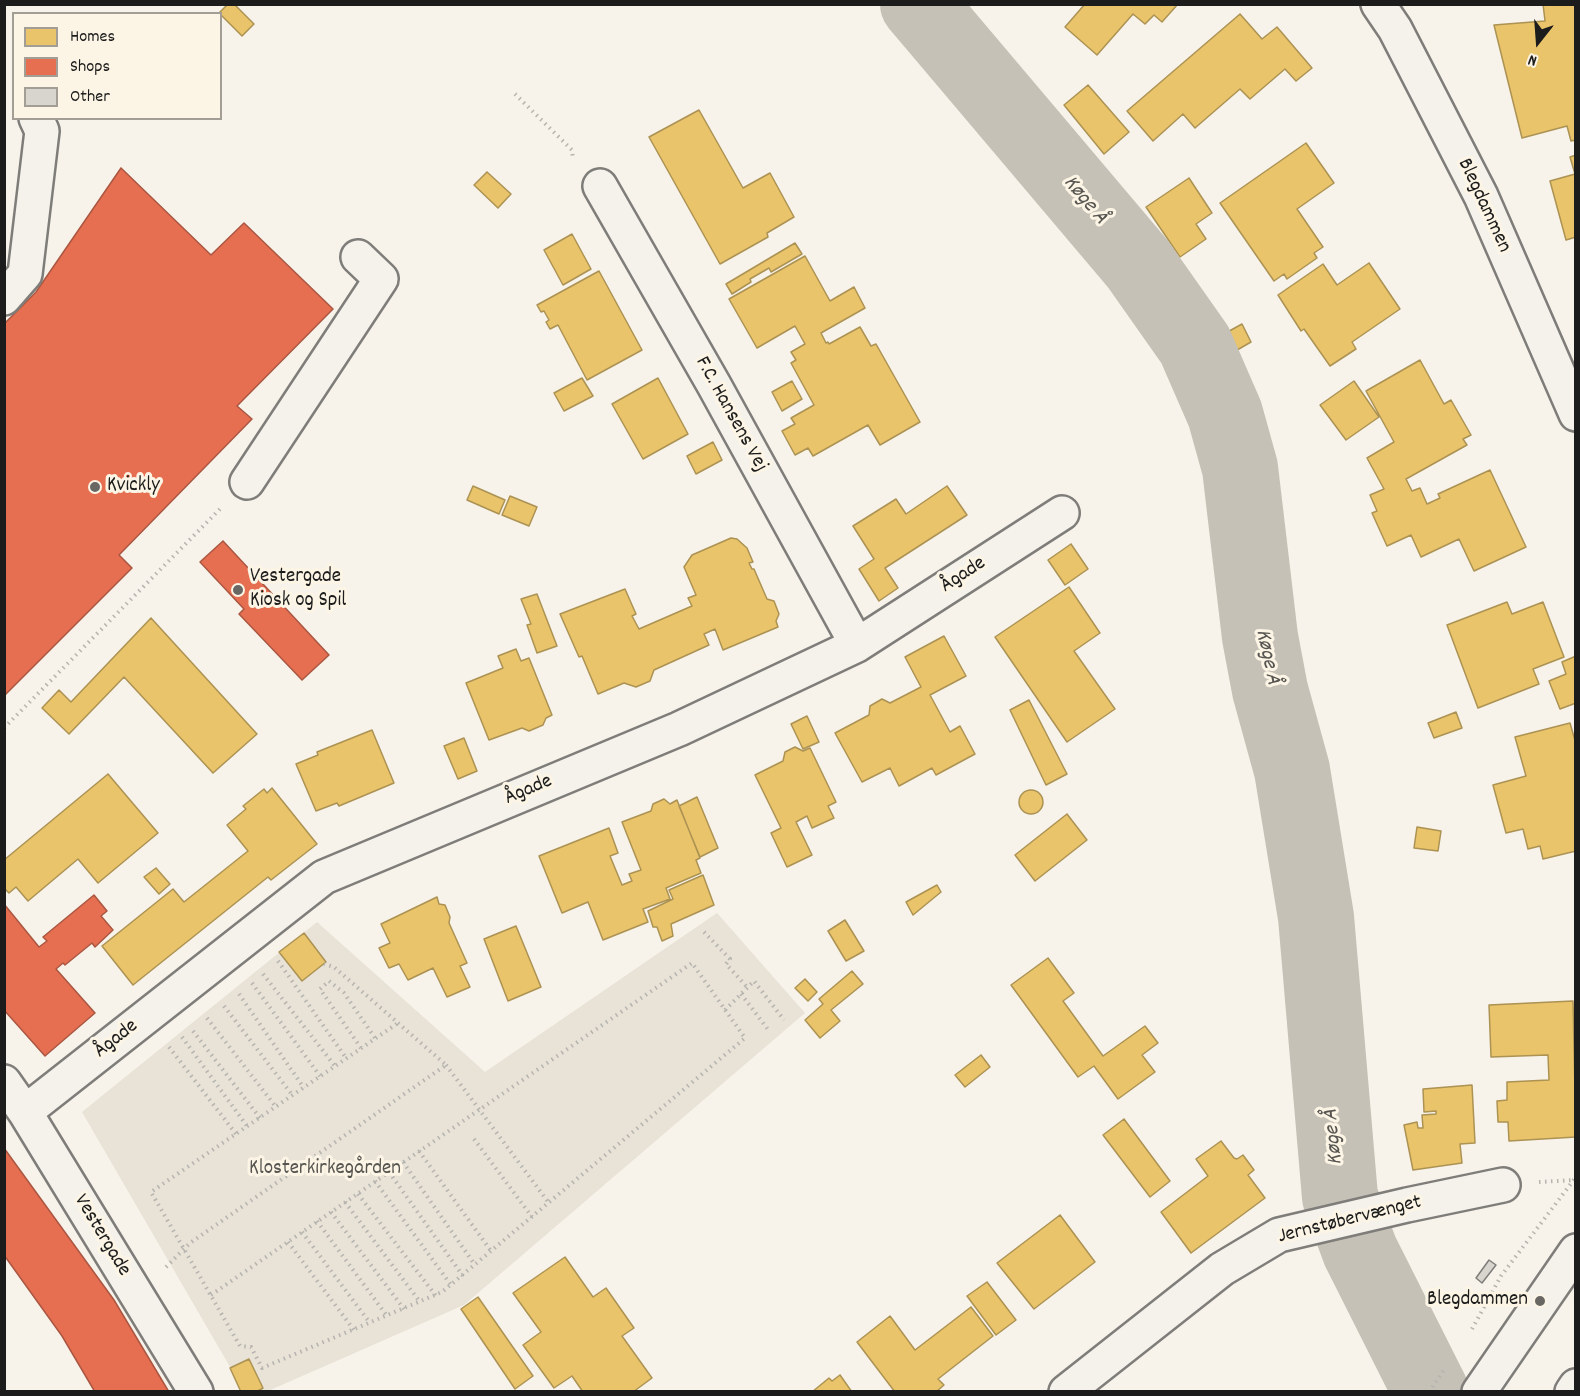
<!DOCTYPE html>
<meta charset="utf-8">
<style>
body{margin:0}
#map{position:relative;width:1580px;height:1396px;overflow:hidden;background:#f7f3ea;font-family:Dekko,sans-serif}
canvas{display:block}
.frame{position:absolute;inset:0;border:6px solid #1c1c1c;pointer-events:none}
.legend{position:absolute;left:12px;top:12px;width:210px;height:108px;box-sizing:border-box;background:#fcf5e5;border:2px solid #a29e95;margin:0;padding:8px 10px;list-style:none;font-size:18px;color:#1c1c1c}
.legend li{display:flex;align-items:center;gap:12px;height:30px}
.legend b{width:30px;border:2px solid #a29e95}
.north{position:absolute;left:1508px;top:12px;width:60px;height:60px;-webkit-text-stroke:4px #fcf5e5;paint-order:stroke;rotate:197deg;font-size:16px;font-weight:700;line-height:24px;text-align:center;color:#1c1c1c}
.north::after{content:'';display:block;margin:auto;width:21px;height:27px;background:#1c1c1c;clip-path:polygon(50% 0,100% 100%,50% 72%,0 100%)}
</style>
<div id="map">
<canvas width="1580" height="1396"></canvas>
<div class="frame"></div>
<ul class="legend">
<li><b style="height:16px;background:#e9c46a"></b>Homes</li>
<li><b style="height:16px;background:#e76f51"></b>Shops</li>
<li><b style="height:16px;background:#d8d5cf"></b>Other</li>
</ul>
<div class="north">N</div>
</div>
<script>
const g = document.querySelector('canvas').getContext('2d');
g.lineJoin = 'round';
function fillPath(path, color) { g.fillStyle = color; g.fill(path, 'evenodd'); }
const poly = rows => new Path2D(rows.map(r => 'M' + r).join(''));
function stroke(path, color, width, dash) { g.strokeStyle = color; g.lineWidth = width; g.lineCap = dash ? 'butt' : 'round'; g.setLineDash(dash || []); g.stroke(path); }
function write(font, color, halo, rows, align = 'center') {
  g.font = font + ' Dekko,sans-serif'; g.lineWidth = 6; g.setLineDash([]); g.textBaseline = 'middle'; g.strokeStyle = halo; g.fillStyle = color; for (const [text, x, y, turn = 0] of rows) {
    g.save(); g.translate(x, y); g.rotate((+turn || 0) * Math.PI / 180); g.textAlign = isNaN(turn) ? turn : align; if (halo) g.strokeText(text, 0, 0); g.fillText(text, 0, 0); g.restore();
  }
}
fillPath(poly([
 [717,913,805,1013,464,1305,268,1391,244,1391,82,1112,317,922,485,1072]
]), '#e8e2d7');
const homes = poly([
 [228,4,234,4,254,24,242,36,219,13,228,4],
 [1085,4,1178,4,1162,22,1154,15,1145,24,1133,14,1097,55,1065,27,1085,4],
 [1543,4,1576,4,1576,140,1571,141,1567,126,1522,138,1494,25,1545,21,1543,4],
 [1240,14,1262,39,1277,27,1312,68,1296,81,1285,69,1250,99,1240,89,1195,128,1183,114,1153,141,1127,111,1240,14],
 [1088,85,1129,132,1104,154,1064,105,1088,85],
 [699,110,743,188,770,173,794,217,767,233,768,237,720,264,649,137,699,110],
 [1306,143,1334,183,1297,209,1323,247,1314,253,1317,258,1287,279,1284,274,1274,281,1220,203,1306,143],
 [1576,155,1576,237,1566,240,1550,181,1575,174,1570,157,1576,155],
 [487,172,511,194,498,208,474,185,487,172],
 [1189,178,1212,213,1196,224,1206,239,1180,257,1146,207,1189,178],
 [572,234,591,269,563,285,544,250,572,234],
 [795,243,802,254,771,272,769,268,750,279,751,282,732,294,726,284,795,243],
 [805,256,830,301,854,287,865,308,821,333,826,343,828,342,829,344,860,327,871,346,876,344,920,422,880,445,868,425,813,456,808,448,795,455,782,431,795,424,791,418,814,405,791,363,796,360,791,352,805,344,795,326,757,348,729,299,805,256],
 [1369,263,1400,309,1352,342,1356,349,1330,366,1304,329,1301,331,1278,295,1323,264,1337,285,1369,263],
 [599,271,642,350,587,380,558,325,550,329,546,322,549,320,544,311,541,312,537,305,599,271],
 [1242,324,1251,342,1232,353,1222,335,1242,324],
 [1420,360,1444,404,1451,400,1471,435,1463,439,1467,445,1406,479,1412,491,1420,488,1427,504,1440,498,1438,494,1490,470,1526,547,1474,571,1459,539,1421,557,1411,535,1387,546,1372,513,1377,511,1370,495,1384,489,1367,458,1394,442,1366,391,1420,360],
 [582,378,593,396,564,411,554,393,582,378],
 [658,378,688,434,643,459,612,404,658,378],
 [792,381,802,399,782,411,772,392,792,381],
 [1354,381,1379,417,1346,440,1320,405,1354,381],
 [713,442,722,460,696,474,687,456,713,442],
 [473,486,505,500,499,514,467,500,473,486],
 [947,486,967,515,885,568,898,588,879,601,859,569,874,559,853,526,896,499,906,514,947,486],
 [510,496,537,507,529,526,502,515,510,496],
 [731,538,737,539,747,548,753,562,749,563,752,569,754,569,767,599,774,601,779,614,776,621,778,627,723,650,715,629,704,634,709,645,654,670,650,681,636,687,624,683,598,694,582,656,579,657,560,614,625,589,636,614,632,616,639,629,692,606,688,598,696,595,684,567,692,555,731,538],
 [1071,544,1088,569,1065,585,1048,560,1071,544],
 [1069,587,1100,633,1074,651,1115,709,1067,742,995,637,1069,587],
 [537,594,557,646,537,653,527,625,531,624,521,599,537,594],
 [1507,602,1512,614,1543,602,1564,657,1533,669,1539,684,1478,708,1447,625,1507,602],
 [151,618,257,734,213,773,124,677,69,734,42,708,59,690,71,702,151,618],
 [944,636,966,676,930,695,950,732,960,726,975,754,936,775,932,768,899,786,890,768,862,782,835,733,869,715,870,706,882,699,890,703,921,687,905,657,944,636],
 [516,649,521,661,529,658,552,715,546,718,543,725,529,731,522,728,489,740,466,683,503,668,498,656,516,649],
 [1576,656,1576,703,1560,709,1549,681,1566,674,1562,662,1576,656],
 [1029,700,1067,774,1046,785,1010,710,1029,700],
 [1456,712,1462,728,1434,738,1428,723,1456,712],
 [807,716,819,742,803,749,791,724,807,716],
 [1570,723,1576,744,1576,851,1543,859,1540,846,1528,849,1523,829,1506,833,1493,785,1526,776,1515,737,1570,723],
 [372,730,394,783,339,806,337,803,316,811,296,764,318,755,317,752,372,730],
 [464,738,477,771,458,779,444,746,464,738],
 [795,747,803,751,810,748,836,802,828,806,834,818,812,828,807,816,796,822,812,855,787,867,771,833,781,828,755,775,783,761,785,752,795,747],
 [108,774,158,833,98,883,78,859,28,901,16,887,9,893,4,888,4,860,108,774],
 [272,788,317,844,271,880,268,877,133,985,102,946,173,889,184,902,248,851,227,825,246,809,243,806,264,789,267,793,272,788],
 '1019 802a12 12 0 1 1 24 0a12 12 0 1 1-24 0Z',
 [697,797,718,848,700,857,679,806,697,797],
 [664,799,670,804,677,800,700,858,696,860,701,873,666,888,670,899,643,909,648,922,603,940,588,902,562,913,539,856,609,828,618,853,610,856,622,885,632,881,629,874,641,870,622,822,651,811,653,804,664,799],
 [1067,814,1087,840,1035,881,1015,855,1067,814],
 [1417,827,1441,831,1438,851,1414,848,1417,827],
 [156,868,170,884,159,894,144,877,156,868],
 [703,875,714,905,671,924,673,936,662,941,657,927,653,927,648,911,673,899,669,890,703,875],
 [937,885,941,892,913,915,906,902,937,885],
 [437,897,439,904,445,905,450,917,449,923,467,963,460,966,470,987,447,997,433,968,408,980,399,964,389,968,379,948,390,943,381,924,437,897],
 [845,920,864,951,846,961,828,931,845,920],
 [516,926,541,987,508,1001,484,939,516,926],
 [304,933,326,962,302,981,279,952,304,933],
 [1048,958,1074,993,1063,1001,1103,1056,1145,1026,1158,1043,1142,1055,1155,1072,1118,1099,1094,1066,1078,1077,1011,985,1048,958],
 [852,971,863,984,831,1010,840,1021,820,1038,805,1020,823,1004,819,999,852,971],
 [805,979,817,992,808,1001,795,988,805,979],
 [1573,1001,1576,1137,1509,1141,1508,1122,1498,1122,1497,1101,1507,1100,1507,1082,1549,1080,1548,1055,1491,1057,1489,1005,1573,1001],
 [981,1055,990,1067,965,1087,955,1075,981,1055],
 [1472,1085,1475,1143,1460,1144,1462,1163,1413,1170,1404,1125,1417,1122,1418,1128,1423,1128,1422,1115,1436,1114,1436,1111,1424,1112,1423,1089,1472,1085],
 [1124,1119,1170,1181,1150,1197,1103,1135,1124,1119],
 [1221,1141,1234,1158,1237,1159,1243,1155,1254,1170,1248,1175,1265,1198,1191,1253,1161,1212,1208,1176,1196,1159,1221,1141],
 [1060,1215,1095,1262,1034,1309,997,1263,1060,1215],
 [565,1257,593,1297,606,1288,634,1328,622,1336,652,1378,633,1392,583,1392,572,1376,554,1388,523,1345,541,1332,513,1293,565,1257],
 [987,1282,1016,1320,996,1335,967,1296,987,1282],
 [478,1297,533,1376,515,1389,461,1309,478,1297],
 [971,1307,993,1336,938,1379,944,1385,936,1392,895,1392,857,1342,890,1316,915,1350,971,1307],
 [249,1359,263,1388,256,1392,241,1392,230,1368,249,1359],
 [840,1375,852,1392,812,1392,829,1378,832,1381,840,1375]
]);
fillPath(homes, '#e9c46a');
stroke(homes, '#ac9253', 1.5);
const shops = poly([
 [121,168,211,255,244,223,333,309,237,406,252,419,119,555,132,568,4,696,4,324,36,292,121,168],
 [223,541,329,655,302,680,239,614,244,609,200,562,223,541],
 [94,895,107,911,101,916,113,930,95,947,92,943,65,965,63,963,56,969,95,1013,45,1056,4,1010,4,904,39,947,47,941,43,937,94,895],
 [4,1148,114,1300,169,1392,95,1392,62,1336,4,1255,4,1148]
]);
fillPath(shops, '#e76f51');
stroke(shops, '#aa5641', 1.5);
stroke(poly([
 [918,4,1138,264,1195,345,1225,414,1240,468,1260,637,1270,690,1292,770,1316,917,1340,1197,1360,1251,1431,1392]
]), '#c5c1b7', 76);
const building = poly([
 [1489,1260,1496,1265,1482,1283,1476,1278,1489,1260]
]);
fillPath(building, '#d8d5cf');
stroke(building, '#7f7d79', 1.5);
const minor = poly([
 [1378,4,1395,29,1481,196,1576,414],
 [600,186,714,385,857,645],
 [4,298,25,274,42,131,36,118],
 [247,482,381,279,358,257],
 [4,1082,25,1112,196,1392],
 [25,1112,324,877,679,729,857,645,1062,513],
 [1066,1392,1222,1269,1279,1235,1407,1205,1503,1185]
]);
const major = poly([
 [1479,1392,1576,1251],
 [1572,1392,1576,1386]
]);
stroke(minor, '#7f7d79', 38);
stroke(major, '#7f7d79', 38);
stroke(poly([
 [515,94,572,150,573,160],
 [4,728,221,508],
 [704,932,730,959,726,964,747,987],
 [278,961,346,1058],
 [263,974,335,1066],
 [252,983,320,1076],
 [239,994,304,1088],
 [741,994,770,1032],
 [224,1006,293,1096],
 [725,1010,754,981,784,1020],
 [207,1018,276,1107],
 [193,1031,260,1118],
 [182,1037,247,1126],
 [169,1047,236,1134],
 [361,1048,320,989,329,981,344,993,375,1038],
 [446,1065,549,1203],
 [474,1139,532,1217],
 [419,1151,491,1251],
 [403,1162,475,1265],
 [389,1172,463,1276],
 [375,1181,451,1285],
 [1539,1182,1574,1180],
 [358,1194,436,1296],
 [345,1202,420,1302],
 [331,1212,404,1309],
 [317,1221,387,1316],
 [302,1232,370,1323],
 [288,1242,354,1330],
 [166,1267,190,1243,446,1065,334,967,324,964],
 [211,1295,692,963,745,1038,442,1292,262,1368,251,1347,240,1346,151,1192,398,1023],
 [1472,1329,1501,1276,1576,1177],
 [1429,1392,1444,1370]
]), '#b6b4af', 4, [1.5, 4.5]);
stroke(minor, '#f5f2ec', 33);
stroke(major, '#f5f2ec', 33);
for (const [x, y, r, color] of [
 [95,487,6,"#696764"],
 [238,590,6,"#696764"],
 [1540,1301,6,"#696764"]
]) { const dot = new Path2D(); dot.arc(x, y, r, 0, 2 * Math.PI); g.fillStyle = color; g.fill(dot); stroke(dot, '#fcf5e5', 2); }
write('21px', '#1c1c1c', '#fcf5e5', [
 ["Blegdammen",1483,206,65],
 ["F.C. Hansens Vej",730,415,61],
 ["Ågade",964,576,-33],
 ["Ågade",529,791,-23],
 ["Ågade",117,1040,-38],
 ["Jernstøbervænget",1350,1221,-14],
 ["Vestergade",101,1236,59]
]);
write('21px', '#1c1c1c', '#fcf5e5', [
 ["Kvickly",107,487],
 ["Vestergade",250,578],
 ["Kiosk og Spil",250,602],
 ["Blegdammen",1528,1301,"right"]
], 'left');
write('21px', '#555450', '#fcf5e5', [
 ["Klosterkirkegården",325,1170]
]);
write('italic 22px', '#575551', '#fcf5e5', [
 ["Køge Å",1084,201,50],
 ["Køge Å",1266,657,78],
 ["Køge Å",1335,1137,-95]
]);
</script>
